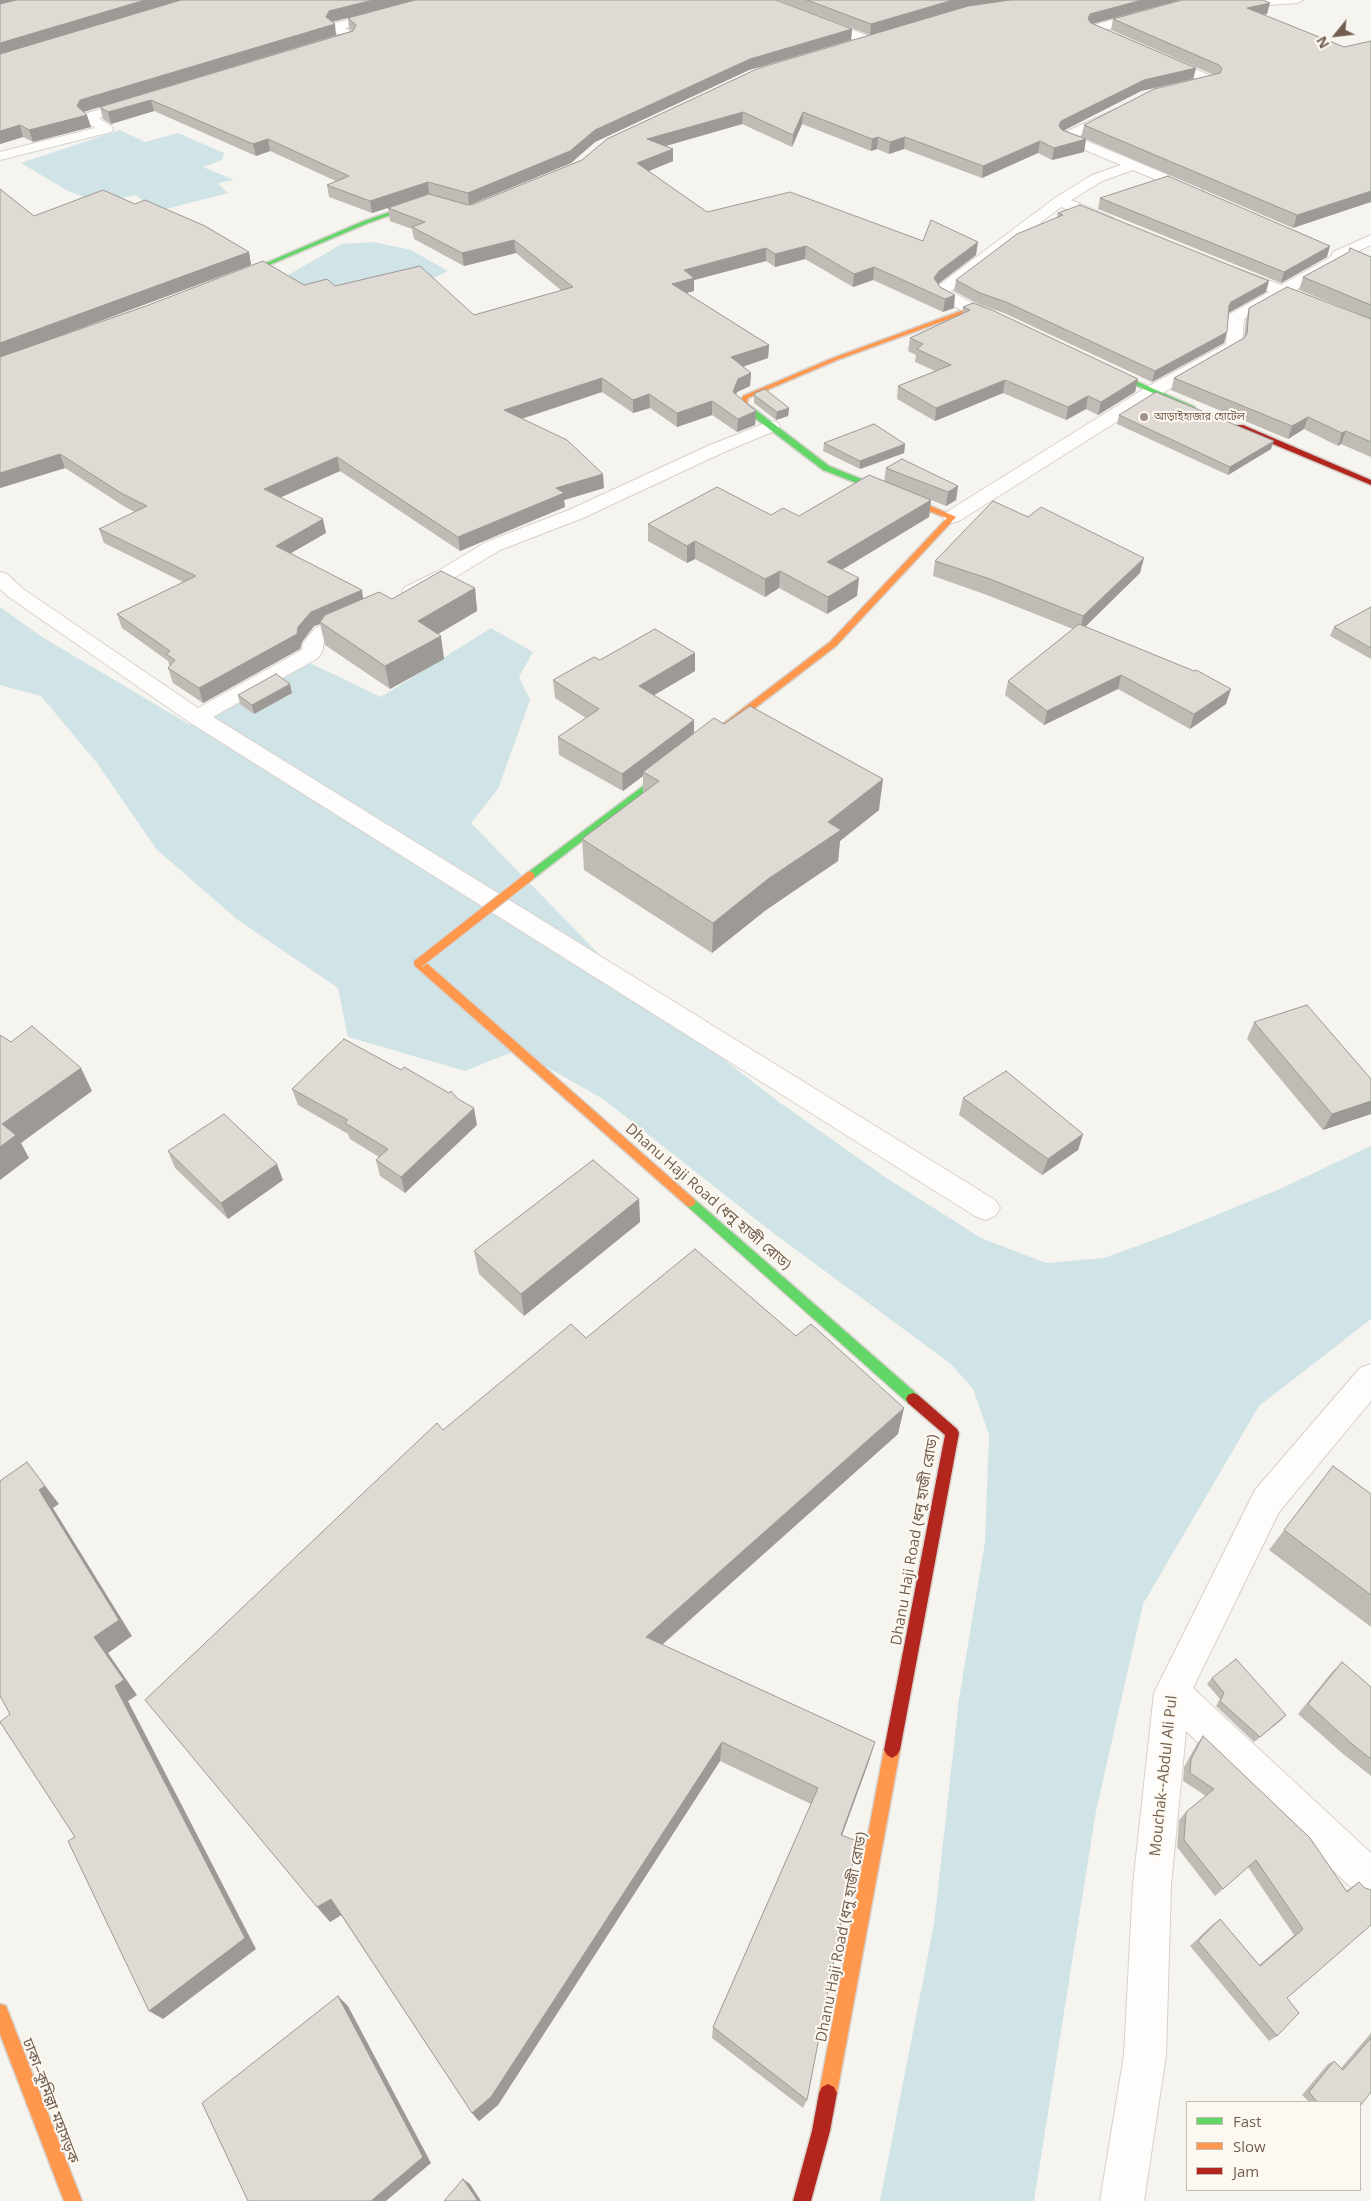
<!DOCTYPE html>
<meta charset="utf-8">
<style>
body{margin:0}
#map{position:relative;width:1371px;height:2201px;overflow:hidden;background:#f6f4ee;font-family:"Open Sans",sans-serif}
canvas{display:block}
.legend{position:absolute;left:1186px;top:2101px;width:175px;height:90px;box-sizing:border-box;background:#fdf9f0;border:1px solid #c5bbb0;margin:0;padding:6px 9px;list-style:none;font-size:15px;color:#725e50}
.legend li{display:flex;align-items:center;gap:10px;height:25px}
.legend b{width:25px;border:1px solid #c5bbb0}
.north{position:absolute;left:1311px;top:10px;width:50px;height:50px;-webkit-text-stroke:4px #fdf9f0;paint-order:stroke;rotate:241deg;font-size:14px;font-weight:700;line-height:20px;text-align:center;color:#725e50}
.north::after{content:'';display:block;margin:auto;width:18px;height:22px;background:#725e50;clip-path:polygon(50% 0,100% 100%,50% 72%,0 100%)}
</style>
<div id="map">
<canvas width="1371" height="2201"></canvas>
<ul class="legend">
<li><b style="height:6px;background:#63d668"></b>Fast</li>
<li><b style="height:6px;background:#ff974d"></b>Slow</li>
<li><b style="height:6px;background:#b3261e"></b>Jam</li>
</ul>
<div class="north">N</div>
</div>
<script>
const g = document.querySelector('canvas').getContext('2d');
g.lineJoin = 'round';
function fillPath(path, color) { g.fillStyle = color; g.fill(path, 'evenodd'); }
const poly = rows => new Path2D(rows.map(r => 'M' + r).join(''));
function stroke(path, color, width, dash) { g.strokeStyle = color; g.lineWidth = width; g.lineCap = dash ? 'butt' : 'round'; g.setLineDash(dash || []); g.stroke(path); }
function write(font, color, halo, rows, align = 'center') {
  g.font = font + ' "Open Sans","Noto Sans Bengali",sans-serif'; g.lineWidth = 4; g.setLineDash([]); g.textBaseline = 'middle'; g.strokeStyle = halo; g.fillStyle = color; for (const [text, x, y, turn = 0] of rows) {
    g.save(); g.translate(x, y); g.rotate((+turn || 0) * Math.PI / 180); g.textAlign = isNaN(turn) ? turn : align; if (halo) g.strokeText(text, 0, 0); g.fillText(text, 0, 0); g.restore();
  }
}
fillPath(poly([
 [120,130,145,142,178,133,224,153,222,160,203,167,234,180,218,183,228,193,158,211,135,195,101,203,68,191,21,163],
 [374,242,411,250,448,271,385,302,278,281,342,244],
 [0,607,42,637,190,725,310,663,381,697,491,628,533,652,519,677,530,700,498,789,471,823,635,991,779,1102,885,1177,981,1238,1046,1263,1104,1258,1170,1234,1282,1188,1371,1146,1371,1319,1259,1406,1143,1604,1096,1811,1034,2201,880,2201,934,1924,959,1699,985,1542,989,1435,973,1389,951,1364,772,1232,603,1099,517,1050,465,1071,348,1037,338,988,238,920,157,850,97,763,41,696,0,685]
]), '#d0e3e6');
const street = poly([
 [425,0,444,0,442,2,345,28,354,34,356,37,354,40,321,50,315,46,317,43,341,36,331,30,329,27,331,24,425,0],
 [756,0,772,0,874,38,876,41,870,45,866,44,758,2,756,0],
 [1187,0,1206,0,1204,2,1105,30,1125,38,1127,41,1125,44,1117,44,1088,29,1090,26,1187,0],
 [1248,0,1303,0,1297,3,1269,5,1250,2,1248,0],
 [1160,54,1216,78,1218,81,1216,84,1208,84,1156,61,1154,58,1160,54],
 [137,98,142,99,143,102,142,105,99,118,111,126,113,129,111,132,0,160,0,152,95,128,84,120,82,117,84,114,137,98],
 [1116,109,1121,110,1123,113,1121,116,1077,137,1202,189,1204,192,1202,195,1192,195,1133,170,1102,181,1071,200,1113,218,1115,221,1113,224,1103,224,1061,207,951,291,977,306,979,309,977,312,965,312,940,299,934,292,939,285,1055,198,1092,175,1121,165,1061,140,1059,137,1061,134,1116,109],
 [1371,235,1371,245,1346,257,1344,262,1294,291,1371,321,1371,332,1283,297,1244,319,1242,346,1240,349,1159,395,959,521,952,523,945,521,943,517,945,513,1147,387,1226,344,1228,317,1230,314,1269,292,1228,275,1225,272,1228,269,1238,269,1281,285,1331,257,1333,252,1371,235],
 [771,421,777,422,780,426,777,430,722,453,583,518,500,550,452,579,419,595,412,597,405,595,402,591,405,587,438,571,486,542,569,510,710,445,771,421],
 [0,572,7,574,23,589,198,708,302,650,303,643,315,628,348,614,355,612,362,614,365,618,362,622,329,636,323,644,323,650,318,658,213,717,995,1200,1000,1208,995,1216,985,1220,975,1216,189,722,9,597,0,589,0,572],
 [1371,1364,1371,1401,1279,1512,1193,1688,1371,1853,1371,1898,1357,1893,1186,1731,1171,1885,1166,2055,1144,2201,1100,2201,1124,2055,1133,1885,1154,1693,1255,1490,1360,1368,1371,1364]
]);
const fast = poly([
 [422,201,427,202,368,223,236,279,231,278,364,221,422,201],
 [1102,368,1106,368,1195,407,1188,409,1102,370,1102,368],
 [747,408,753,408,829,466,923,504,916,506,823,470,747,412,747,408],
 [674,763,679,766,677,768,534,878,526,878,525,876,526,874,674,763],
 [690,1197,694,1199,918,1395,920,1399,918,1403,913,1405,908,1403,686,1205,684,1202,686,1199,690,1197]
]);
const slow = poly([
 [969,308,1001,318,998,320,971,311,837,360,748,398,747,404,753,408,753,412,747,412,739,405,743,396,833,358,969,308],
 [916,502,922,502,956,517,836,646,725,731,719,731,719,727,830,642,947,518,916,506,916,502],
 [419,959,423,960,694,1199,696,1202,694,1205,690,1207,686,1205,415,966,414,963,415,960,419,959],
 [892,1742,897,1745,900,1750,837,2093,834,2099,828,2102,822,2099,819,2093,884,1750,887,1745,892,1742],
 [0,2004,6,2006,82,2201,64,2201,0,2034,0,2004]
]);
const jam = poly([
 [1237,425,1243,425,1371,480,1371,485,1237,429,1237,425],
 [913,1393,918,1395,957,1429,959,1433,900,1750,897,1755,892,1758,887,1755,884,1750,945,1435,908,1403,906,1399,908,1395,913,1393],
 [828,2084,834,2087,837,2093,830,2131,811,2201,793,2201,812,2131,819,2093,822,2087,828,2084]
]);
stroke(street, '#d6d1cc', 2);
stroke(fast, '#d6d1cc', 3);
stroke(slow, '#d6d1cc', 3);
stroke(jam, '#d6d1cc', 3);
fillPath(street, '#fefdfc');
fillPath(fast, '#63d668');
fillPath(slow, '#ff974d');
fillPath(jam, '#b3261e');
const slowBridge = poly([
 [419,963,530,876]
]);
stroke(slowBridge, '#d6d1cc', 11, []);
stroke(slowBridge, '#ff974d', 9);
fillPath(poly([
 [0,0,852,29,851,40,749,70,595,142,571,163,469,205,429,194,468,205,474,204,582,160,870,35,777,0,1180,0,1093,24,1196,68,1193,79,1141,91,1064,130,1086,139,1084,152,1052,160,1038,153,982,178,904,149,889,154,877,149,871,151,802,124,792,147,742,124,666,146,673,149,673,161,648,171,707,212,923,241,976,255,938,284,954,308,943,312,873,280,853,287,805,259,775,267,766,261,694,280,694,291,686,293,769,345,768,358,743,367,751,373,750,386,737,392,736,395,756,411,755,425,737,432,712,415,677,427,650,408,633,413,602,392,522,419,604,488,564,500,565,507,460,551,340,471,281,497,326,533,291,553,363,598,392,599,475,588,477,611,438,634,444,659,390,689,325,645,320,624,314,626,302,642,300,649,203,703,173,683,168,668,170,667,168,661,122,628,117,614,183,582,104,543,99,529,135,512,125,507,65,468,0,488,0,189,34,216,249,252,251,265,52,339,304,285,335,286,474,315,562,291,516,253,464,266,414,239,412,229,390,221,388,208,372,213,329,197,327,185,336,181,270,151,256,156,154,111,111,124,103,119,100,107,84,112,91,127,33,142,23,137,0,144],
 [348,18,349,29,352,31,336,35,332,22],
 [1267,14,1263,15,1344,47,1371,41,1293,228,1081,137,1084,125,1214,75,1111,30,1113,19],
 [1100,198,1327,257,1281,283,1098,209],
 [1058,213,1266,292,1229,313,1224,343,1152,382,1004,313,978,304,954,291,956,280,1057,217],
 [1371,257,1371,319,1299,290,1303,277],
 [963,307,1138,379,1135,392,1098,415,1086,409,1066,420,1003,393,935,421,897,399,898,386,935,371,915,362,916,355,908,351,910,338,962,314],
 [1249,308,1371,319,1371,457,1341,444,1338,446,1304,429,1288,439,1171,390,1174,378,1244,338,1246,320],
 [754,395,789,408,788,416,776,420,754,403],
 [1119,415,1271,449,1228,475,1117,424],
 [824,443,905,444,904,453,860,469,823,451],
 [886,468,958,486,956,500,946,506,931,500,929,517,842,570,857,596,827,614,779,588,765,597,695,559,687,563,648,541,648,524,771,515,799,516,884,482],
 [935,561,1140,573,1085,626,1226,704,1190,729,1118,689,1044,725,1005,695,1008,681,1073,629,987,595,933,576],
 [1371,607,1371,659,1330,636,1334,627],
 [695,653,695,671,654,695,694,720,694,733,879,810,840,841,838,861,766,910,712,953,584,870,582,839,643,793,643,776,623,791,559,755,558,737,586,718,555,698,553,680,600,660],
 [292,693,254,714,240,704,238,695],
 [1254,1022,1371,1079,1371,1114,1323,1130,1247,1039],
 [292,1089,477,1125,405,1193,380,1176,376,1160,379,1157,350,1139,348,1134,298,1105],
 [963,1098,1083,1134,1078,1150,1042,1175,959,1115],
 [168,1151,283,1180,228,1219,175,1168],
 [639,1199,640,1222,524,1316,479,1274,474,1251],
 [586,1338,898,1434,662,1645,869,1761,842,1835,807,2100,803,2108,712,2038,713,2027,811,1804,720,1761,498,2105,479,2121,472,2113,341,1915,330,1922,443,1430],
 [1333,1466,1371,1494,1371,1627,1269,1550],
 [1342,1662,1371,1687,1371,1776,1342,1753,1298,1714,1332,1672],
 [1212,1678,1280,1721,1254,1742,1216,1706,1220,1699,1207,1684],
 [1203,1736,1346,1891,1359,1882,1287,1998,1277,2036,1269,2041,1190,1946,1212,1925,1220,1919,1259,1965,1294,1935,1248,1867,1215,1896,1177,1847,1179,1820,1186,1812,1206,1796,1183,1781,1184,1767,1197,1744],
 [1371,2033,1371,2094,1370,2093,1360,2102,1309,2102,1302,2095,1328,2064,1334,2061,1341,2068]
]), '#c1bbb6');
fillPath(poly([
 [0,0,21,0,0,6],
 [145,0,184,0,0,55,0,43],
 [373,0,417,0,331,22,335,24,336,35,83,112,87,115,91,127,33,142,29,130,77,106,80,100,326,17,329,11],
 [953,0,1014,0,870,35,871,24],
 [1142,0,1180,0,1088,25,1088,19,1090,14],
 [1270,3,1267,14,1244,19,1247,8],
 [852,29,851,40,749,70,595,142,571,163,469,205,468,193,595,130,750,59],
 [1196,68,1193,79,1141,91,1059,133,1059,126,1061,121,1144,80],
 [151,100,154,111,111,124,108,112],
 [743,112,742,124,648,151,647,139],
 [803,112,802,124,792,147,793,135],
 [20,125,23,137,0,144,0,131],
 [878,137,877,149,871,151,872,139],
 [905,137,904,149,889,154,890,142],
 [268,139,270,151,256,156,253,144],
 [1086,139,1084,152,1052,160,1054,148],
 [1040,141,1038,153,982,178,983,166],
 [673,149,673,161,637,176,637,163],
 [428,182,429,194,372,213,370,201],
 [1371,191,1371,202,1293,228,1297,215],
 [514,240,516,253,464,266,462,253],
 [978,242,976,255,938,284,934,278,939,271],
 [806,246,805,259,775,267,775,254],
 [1330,246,1327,257,1281,283,1284,272],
 [766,248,766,261,694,280,694,291,672,297,672,284,684,270],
 [249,252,251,265,0,358,0,343],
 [874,267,873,280,853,287,854,274],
 [1269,281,1266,292,1228,313,1229,306,1231,302],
 [955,295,954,308,943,312,945,299],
 [1227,332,1224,343,1152,382,1155,371],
 [769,345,768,358,730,371,731,357],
 [751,373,750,386,737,392,732,406,733,392,738,379],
 [602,378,602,392,505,424,504,410],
 [1138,379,1135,392,1098,415,1101,402],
 [1005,380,1003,393,935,421,936,408],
 [649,394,650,408,633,413,633,400],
 [1088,396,1086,409,1066,420,1068,407],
 [712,401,712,415,677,427,677,413],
 [789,408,788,416,776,420,777,412],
 [756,411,755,425,737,432,738,419],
 [1308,417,1304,429,1288,439,1292,426],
 [1346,431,1341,444,1338,446,1342,433],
 [1274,441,1271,449,1228,475,1230,467],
 [905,444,904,453,860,469,860,461],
 [60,454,65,468,0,488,0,473],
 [337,457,340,471,268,503,264,489],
 [603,474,604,488,564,500,565,507,460,551,458,537,556,488],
 [958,486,956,500,946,506,948,492],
 [931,500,929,517,826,579,827,562],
 [323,519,326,533,279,560,276,546],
 [695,541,695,559,687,563,687,546],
 [1144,558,1140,573,1080,632,1083,616],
 [780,571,779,588,765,597,765,579],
 [859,578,857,596,827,614,828,597],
 [475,588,477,611,421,644,418,621],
 [362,590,364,605,320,622,320,624,314,626,302,642,300,649,203,703,199,688,298,627,311,612],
 [441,636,444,659,390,689,385,666],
 [695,653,695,671,639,704,639,686],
 [1121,675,1118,689,1044,725,1047,711],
 [290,684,292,693,254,714,252,705],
 [1231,689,1226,704,1190,729,1194,714],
 [694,720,694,737,643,772,643,776,623,791,622,774],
 [883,779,879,810,840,841,838,861,766,910,712,953,713,923,828,822],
 [81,1068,92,1091,21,1143,29,1158,0,1180,0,1147,2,1124],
 [1371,1101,1371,1114,1323,1130,1332,1114],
 [474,1108,477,1125,405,1193,401,1177],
 [1083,1134,1078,1150,1042,1175,1048,1159],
 [277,1164,283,1180,228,1219,221,1203],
 [639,1199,640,1222,524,1316,521,1294],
 [904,1408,898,1434,647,1658,646,1637],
 [27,1462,59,1504,53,1508,132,1636,108,1653,137,1695,128,1701,256,1949,163,2019,149,2011,115,1686,94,1637],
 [1286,1715,1280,1721,1254,1742,1260,1737],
 [722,1742,720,1761,498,2105,479,2121,472,2113],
 [875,1742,869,1761,836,1852,841,1835],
 [331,1899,343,1914,330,1922,317,1907],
 [338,1996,348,2006,431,2163,386,2201,371,2201],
 [463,2179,470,2184,481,2201,478,2201]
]), '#9d9994');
const building = poly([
 [16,0,145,0,0,43,0,4,16,0],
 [181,0,373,0,329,11,326,17,335,24,80,100,77,106,87,115,29,130,20,125,0,131,0,54,181,0],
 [415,0,776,0,852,29,750,59,595,130,570,151,468,193,428,182,370,201,327,185,349,176,268,139,253,144,151,100,108,112,100,107,353,31,356,25,348,18,415,0],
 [807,0,953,0,871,24,807,0],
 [1010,0,1142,0,1090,14,1088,19,1091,23,1196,68,1144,80,1061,121,1059,126,1062,130,1086,139,1054,148,1040,141,983,166,905,137,890,142,878,137,872,139,803,112,793,135,743,112,647,139,673,149,637,163,707,212,790,192,923,241,931,220,978,242,939,271,934,278,940,287,955,295,945,299,874,267,854,274,806,246,775,254,766,248,684,270,694,278,672,284,769,345,731,357,751,373,738,379,733,392,756,411,738,419,712,401,677,413,649,394,633,400,602,378,504,410,567,440,603,474,556,488,564,493,458,537,337,457,264,489,323,519,276,546,362,590,311,612,298,627,297,634,199,688,168,668,175,660,166,654,170,651,117,614,196,576,99,529,147,506,121,493,60,454,0,473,0,357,146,306,263,261,304,285,327,279,335,286,420,266,474,315,573,287,514,240,462,253,412,227,425,222,388,208,429,194,468,205,474,204,582,160,607,139,759,68,968,6,1010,0],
 [1182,0,1263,0,1270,3,1247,8,1344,47,1371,41,1371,191,1297,215,1084,125,1154,89,1220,73,1222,68,1219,65,1113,19,1182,0],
 [1168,176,1330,246,1284,272,1100,198,1168,176],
 [0,189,34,216,103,190,135,204,145,200,205,226,249,252,0,343,0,189],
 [1080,205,1269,281,1231,302,1229,306,1227,332,1155,371,1006,302,980,293,956,280,1017,234,1063,215,1058,213,1080,205],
 [1350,248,1371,257,1371,305,1303,277,1349,252,1350,248],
 [1287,287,1371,319,1371,442,1346,431,1342,433,1308,417,1292,426,1174,378,1244,338,1247,334,1249,308,1287,287],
 [973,303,992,310,1138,379,1101,402,1088,396,1068,407,1005,380,936,408,898,386,951,365,917,349,923,344,910,338,970,310,963,307,973,303],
 [765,389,789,408,777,412,754,395,755,393,765,389],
 [1156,392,1274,441,1230,467,1119,415,1156,392],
 [874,424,905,444,860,461,824,443,874,424],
 [902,459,958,486,948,492,886,468,902,459],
 [869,475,931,500,827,562,859,578,828,597,780,571,765,579,695,541,687,546,648,524,717,487,771,515,783,508,799,516,869,475],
 [993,501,1028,517,1041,507,1144,558,1083,616,990,579,935,561,993,501],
 [441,571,475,588,418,621,441,636,385,666,320,622,325,615,379,592,392,599,441,571],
 [1371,607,1371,648,1334,627,1371,607],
 [1079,624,1194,671,1196,670,1231,689,1194,714,1121,675,1047,711,1008,681,1079,624],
 [655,629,695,653,639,686,694,720,622,774,558,737,599,709,553,680,594,657,600,660,655,629],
 [276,674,290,684,252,705,238,695,276,674],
 [750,706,883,779,828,822,841,830,768,879,713,923,582,839,659,781,643,772,714,718,724,724,750,706],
 [1307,1005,1371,1079,1371,1101,1332,1114,1254,1022,1307,1005],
 [32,1026,81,1068,2,1124,16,1135,0,1147,0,1035,11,1042,32,1026],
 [344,1039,401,1070,404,1067,449,1093,451,1091,458,1099,474,1108,401,1177,376,1160,388,1149,345,1123,348,1120,292,1089,344,1039],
 [1006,1071,1083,1134,1048,1159,963,1098,1006,1071],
 [224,1114,277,1164,221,1203,168,1151,224,1114],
 [593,1160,639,1199,521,1294,474,1251,593,1160],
 [695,1249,796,1336,811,1324,904,1408,646,1637,875,1742,841,1835,857,1841,807,2100,713,2027,818,1788,722,1742,491,2097,472,2113,331,1899,317,1907,145,1700,437,1423,443,1430,571,1324,586,1338,695,1249],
 [27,1462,45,1486,39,1490,119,1620,94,1637,124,1680,115,1686,245,1938,149,2011,68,1841,75,1837,0,1722,10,1714,0,1696,0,1481,27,1462],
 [1333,1466,1371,1494,1371,1595,1284,1530,1333,1466],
 [1236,1659,1286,1715,1260,1737,1220,1701,1224,1693,1212,1678,1236,1659],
 [1342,1662,1371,1687,1371,1759,1352,1744,1308,1704,1342,1662],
 [1203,1736,1310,1838,1347,1892,1359,1882,1365,1888,1371,1890,1371,1925,1287,1998,1299,2013,1277,2036,1198,1941,1220,1919,1260,1966,1303,1929,1256,1860,1223,1889,1184,1840,1186,1812,1214,1789,1190,1773,1191,1759,1203,1736],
 [338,1996,423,2157,371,2201,248,2201,202,2103,338,1996],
 [1371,2038,1371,2092,1360,2106,1360,2102,1317,2102,1309,2092,1334,2061,1343,2070,1371,2038],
 [463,2179,478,2201,444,2201,463,2179]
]);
fillPath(building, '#e0dad4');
stroke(building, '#9d9994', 1);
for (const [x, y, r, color] of [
 [1144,417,5,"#a09287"]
]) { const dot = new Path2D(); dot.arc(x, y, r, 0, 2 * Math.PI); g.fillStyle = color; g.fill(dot); stroke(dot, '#fdf9f0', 2); }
write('11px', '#725e50', '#fdf9f0', [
 ["আড়াইহাজার হোটেল",1154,417]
], 'left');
write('15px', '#725e50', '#fdf9f0', [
 ["Dhanu Haji Road (ধনু হাজী রোড)",708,1197,41],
 ["Dhanu Haji Road (ধনু হাজী রোড)",915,1540,-80],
 ["Mouchak--Abdul Ali Pul",1164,1776,-84],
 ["Dhanu Haji Road (ধনু হাজী রোড)",842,1937,-79],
 ["ঢাকা–কুমিল্লা মহাসড়ক",50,2101,69]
]);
</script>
